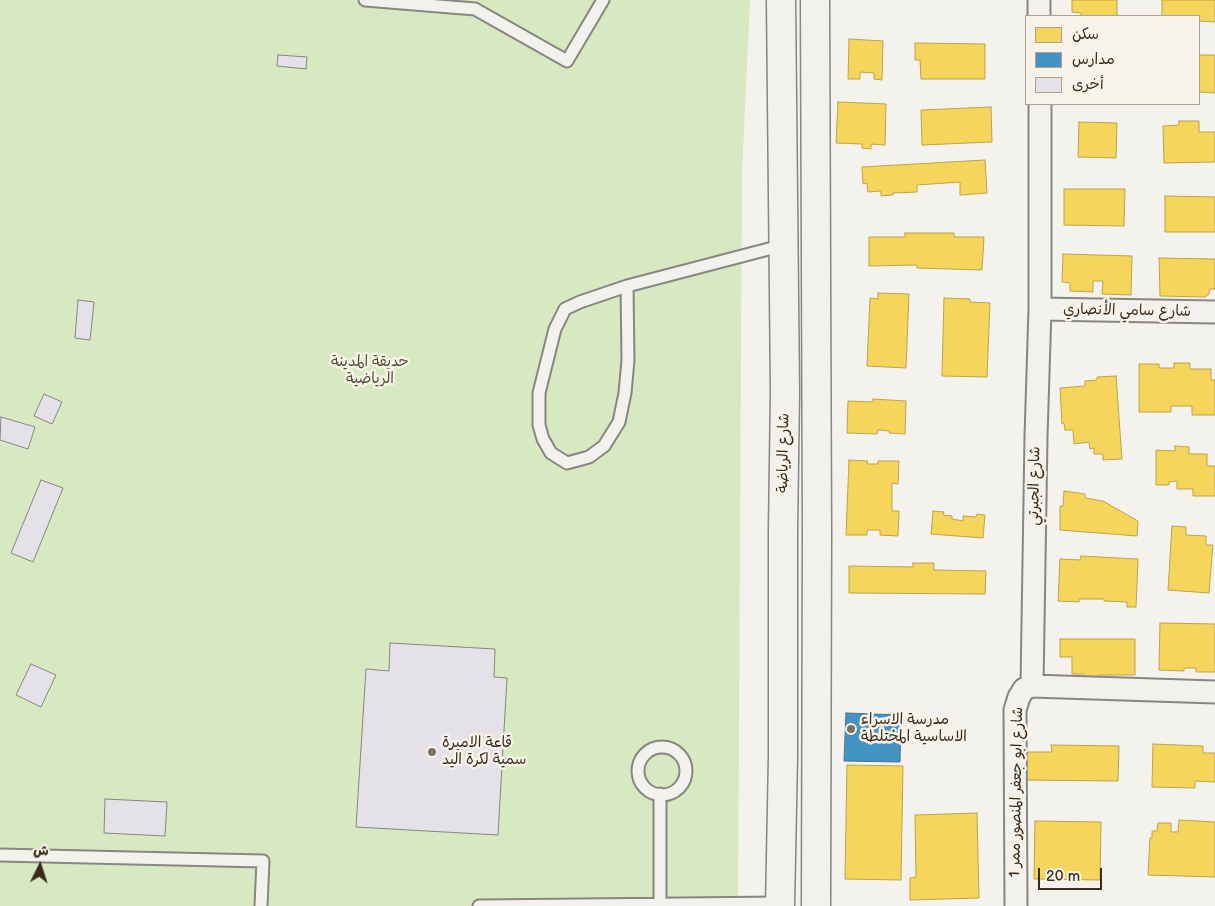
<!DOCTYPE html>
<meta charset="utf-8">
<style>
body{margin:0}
#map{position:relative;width:1215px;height:906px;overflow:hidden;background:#f4f2ec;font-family:"Balsamiq Sans","Playpen Sans Arabic",sans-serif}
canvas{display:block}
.legend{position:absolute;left:1025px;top:15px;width:175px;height:90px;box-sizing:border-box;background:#f7f3e8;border:1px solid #aca397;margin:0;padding:6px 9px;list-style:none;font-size:15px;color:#3b2a1e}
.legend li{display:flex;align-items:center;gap:10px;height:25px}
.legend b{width:25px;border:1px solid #aca397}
.north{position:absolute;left:15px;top:841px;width:50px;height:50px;-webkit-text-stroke:4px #f7f3e8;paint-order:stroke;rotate:4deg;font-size:14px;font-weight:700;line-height:20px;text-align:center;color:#3b2a1e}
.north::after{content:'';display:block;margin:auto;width:18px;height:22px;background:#3b2a1e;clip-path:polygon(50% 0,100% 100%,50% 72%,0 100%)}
.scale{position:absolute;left:1038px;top:868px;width:64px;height:22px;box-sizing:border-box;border:2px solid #3b2a1e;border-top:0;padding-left:6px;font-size:15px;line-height:18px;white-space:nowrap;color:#3b2a1e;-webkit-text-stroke:4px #f7f3e8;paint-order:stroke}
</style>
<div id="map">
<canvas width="1215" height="906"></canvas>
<ul class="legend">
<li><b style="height:14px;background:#f6d55c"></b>سكن</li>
<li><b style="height:14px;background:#4393c3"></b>مدارس</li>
<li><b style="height:14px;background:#e4e1e8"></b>أخرى</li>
</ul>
<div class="north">ش</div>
<div class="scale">20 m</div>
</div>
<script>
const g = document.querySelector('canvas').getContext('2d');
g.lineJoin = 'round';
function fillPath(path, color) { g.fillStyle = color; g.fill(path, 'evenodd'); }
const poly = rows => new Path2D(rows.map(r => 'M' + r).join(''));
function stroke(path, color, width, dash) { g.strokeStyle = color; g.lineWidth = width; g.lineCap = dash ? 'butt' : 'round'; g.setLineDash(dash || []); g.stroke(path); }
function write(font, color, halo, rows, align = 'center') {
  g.font = font + ' "Balsamiq Sans","Playpen Sans Arabic",sans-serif'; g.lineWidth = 5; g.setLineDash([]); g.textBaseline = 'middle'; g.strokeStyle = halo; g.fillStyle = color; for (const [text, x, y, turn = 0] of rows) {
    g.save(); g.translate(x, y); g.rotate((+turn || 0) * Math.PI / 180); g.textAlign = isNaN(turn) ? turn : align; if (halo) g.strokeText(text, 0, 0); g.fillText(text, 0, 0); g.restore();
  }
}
fillPath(poly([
 [0,0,750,0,742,174,738,906,0,906]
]), '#d6e9c1');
const homes = poly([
 [1072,0,1117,0,1117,16,1081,16,1081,13,1072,12,1072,0],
 [1162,0,1215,0,1215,22,1199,21,1199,16,1162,16,1162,0],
 [849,39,883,41,882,80,874,79,874,73,860,72,860,79,848,79,849,39],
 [915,43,985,44,985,79,921,79,920,60,915,60,915,43],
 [1199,55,1215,55,1215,93,1199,92,1199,55],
 [838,102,886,104,885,145,871,144,871,149,862,148,862,144,836,143,838,102],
 [991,107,992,142,922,145,921,110,991,107],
 [1179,121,1199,121,1199,132,1215,132,1215,162,1164,163,1163,126,1179,125,1179,121],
 [1079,122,1117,123,1116,158,1078,157,1079,122],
 [985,160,987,193,960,195,960,182,917,185,917,192,893,193,893,195,881,196,881,191,868,192,867,183,863,184,862,167,985,160],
 [1064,189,1125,189,1124,226,1064,225,1064,189],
 [1165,196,1215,197,1215,232,1165,232,1165,196],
 [905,233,954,233,954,237,984,237,982,270,917,268,917,265,869,266,869,237,905,237,905,233],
 [1063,254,1132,256,1131,295,1102,294,1103,281,1093,281,1093,292,1070,291,1070,283,1062,282,1063,254],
 [1159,258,1215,259,1215,289,1210,289,1209,294,1205,297,1160,296,1159,258],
 [878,293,909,294,906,368,867,366,870,298,878,299,878,293],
 [944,298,970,299,970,302,990,303,987,377,942,376,944,298],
 [1174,363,1190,363,1190,369,1211,369,1211,380,1215,380,1215,415,1192,415,1192,406,1171,406,1171,412,1139,412,1139,364,1159,364,1159,368,1174,368,1174,363],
 [1116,376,1122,459,1103,460,1103,454,1094,454,1094,448,1090,449,1089,442,1074,444,1073,430,1065,430,1064,423,1062,424,1060,388,1085,386,1085,381,1097,380,1097,377,1116,376],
 [873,399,906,401,905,434,889,433,890,431,878,430,877,434,847,433,848,401,873,402,873,399],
 [1175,446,1189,447,1189,454,1207,454,1207,466,1215,466,1215,496,1193,496,1193,489,1177,489,1177,481,1169,482,1169,485,1156,485,1156,450,1175,451,1175,446],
 [849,460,868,461,867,464,878,464,878,461,899,461,898,484,892,483,892,511,899,511,898,536,880,535,880,530,867,530,867,535,846,535,849,460],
 [1064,491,1085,494,1085,498,1103,501,1138,521,1137,536,1060,530,1060,506,1063,506,1064,491],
 [933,511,944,512,943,515,952,516,952,519,963,521,963,516,976,517,977,514,985,515,983,538,931,534,933,511],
 [1172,526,1186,527,1186,535,1206,536,1206,545,1213,545,1209,593,1168,590,1172,526],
 [1081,556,1138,559,1136,607,1127,607,1127,602,1104,601,1104,599,1079,599,1079,602,1058,601,1060,559,1080,560,1081,556],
 [913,563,934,563,934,570,986,571,985,594,849,593,849,566,913,567,913,563],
 [1160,623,1215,624,1215,672,1196,672,1196,668,1184,668,1184,671,1159,670,1160,623],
 [1060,639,1135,639,1135,675,1098,675,1098,680,1084,680,1084,674,1072,674,1072,657,1060,657,1060,639],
 [1153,744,1203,746,1203,753,1215,753,1215,782,1195,781,1195,788,1152,787,1153,744],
 [1051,745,1119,746,1118,781,1023,780,1024,752,1052,752,1051,745],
 [847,765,903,766,901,880,845,879,847,765],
 [977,813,979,898,910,900,910,878,916,877,915,815,977,813],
 [1179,820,1215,822,1215,877,1148,875,1150,838,1152,838,1152,831,1157,831,1158,823,1171,823,1171,832,1178,832,1179,820],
 [1035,821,1101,822,1100,880,1034,879,1035,821]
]);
fillPath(homes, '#f6d55c');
stroke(homes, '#bea249', 1);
const schools = poly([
 [846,713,901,715,900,762,844,761,846,713]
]);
fillPath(schools, '#4393c3');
stroke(schools, '#417492', 1);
const building = poly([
 [278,55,307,57,306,69,277,66,278,55],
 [78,300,94,302,90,340,75,338,78,300],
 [44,394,62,402,52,424,34,416,44,394],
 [1,417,35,427,28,449,0,440,1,417],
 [41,480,63,488,33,562,11,553,41,480],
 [390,643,495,649,494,677,507,678,498,835,356,827,366,669,389,671,390,643],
 [31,664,56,675,41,707,16,695,31,664],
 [105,799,167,802,165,836,104,833,105,799]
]);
fillPath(building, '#e4e1e8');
stroke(building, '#898580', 1);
const lane = poly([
 [365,0,475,9,567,61,603,0],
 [627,286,628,360,625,393,619,422,604,446,589,457,567,463,551,453,543,439,539,425,539,393,555,329,565,309,580,302,627,286],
 [627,286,784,245],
 '638 771a24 24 0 1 1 48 0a24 24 0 1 1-48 0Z',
 [660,794,660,904],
 [0,855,263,861,261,906],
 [479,906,780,903]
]);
const street = poly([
 [1039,0,1039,16],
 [1040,309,1215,312],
 [1032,686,1036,437,1040,309,1040,104],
 [1016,906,1015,710,1019,697,1024,689,1032,686,1215,692]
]);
const secondary = poly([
 [815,0,817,531,816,906],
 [780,906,783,757,783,530,785,392,781,0]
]);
stroke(lane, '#898580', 15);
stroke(street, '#898580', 25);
stroke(secondary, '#898580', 31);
stroke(lane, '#f2f1ed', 11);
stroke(street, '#f2f1ed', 21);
stroke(secondary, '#f2f1ed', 28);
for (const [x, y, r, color] of [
 [851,729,5,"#7c7066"],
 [432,752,5,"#7c7066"]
]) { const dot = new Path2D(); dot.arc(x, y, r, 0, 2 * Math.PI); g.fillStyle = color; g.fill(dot); stroke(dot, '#f7f3e8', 2); }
write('15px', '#3b2a1e', '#f7f3e8', [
 ["شارع سامي الأنصاري",1127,311,1],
 ["شارع الرياضة",784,453,-89],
 ["شارع الجبرتي",1035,486,-89],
 ["شارع ابو جعفر المنصور ممر 1",1017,792,-89]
]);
write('15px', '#554f37', '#f7f3e8', [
 ["حديقة المدينة",370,362],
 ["الرياضية",370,379]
]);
write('15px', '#3b2a1e', '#f7f3e8', [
 ["مدرسة الاسراء",861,720],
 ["الاساسية المختلطة",861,737],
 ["قاعة الاميرة",442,743],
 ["سمية لكرة اليد",442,760]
], 'left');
</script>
